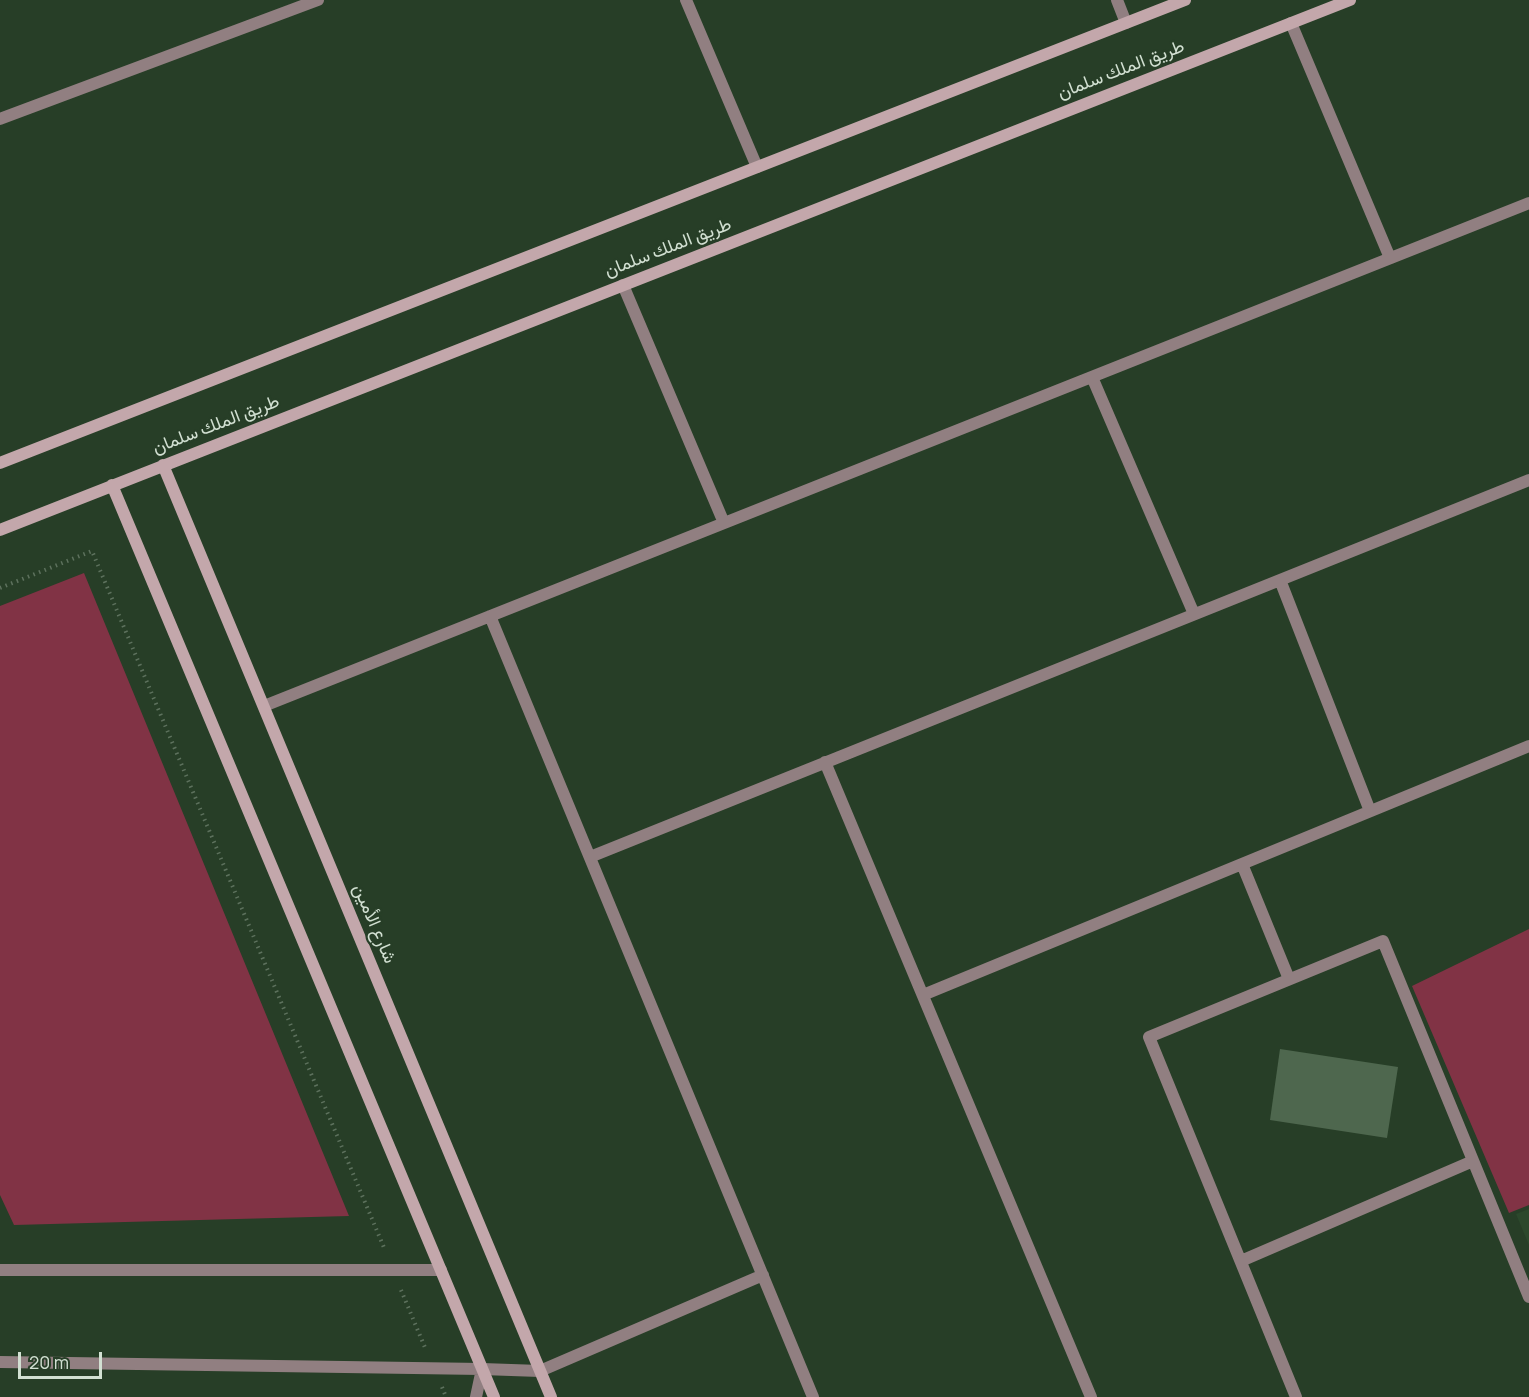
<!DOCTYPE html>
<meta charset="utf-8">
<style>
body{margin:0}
#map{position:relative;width:1529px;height:1397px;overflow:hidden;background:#273e27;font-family:Manrope,sans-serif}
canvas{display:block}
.scale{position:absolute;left:18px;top:1352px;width:84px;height:27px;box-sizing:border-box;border:3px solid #d2e0d2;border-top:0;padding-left:8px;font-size:18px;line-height:21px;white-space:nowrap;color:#d2e0d2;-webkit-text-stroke:4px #273e27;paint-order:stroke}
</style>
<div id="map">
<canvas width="1529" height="1397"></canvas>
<div class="scale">20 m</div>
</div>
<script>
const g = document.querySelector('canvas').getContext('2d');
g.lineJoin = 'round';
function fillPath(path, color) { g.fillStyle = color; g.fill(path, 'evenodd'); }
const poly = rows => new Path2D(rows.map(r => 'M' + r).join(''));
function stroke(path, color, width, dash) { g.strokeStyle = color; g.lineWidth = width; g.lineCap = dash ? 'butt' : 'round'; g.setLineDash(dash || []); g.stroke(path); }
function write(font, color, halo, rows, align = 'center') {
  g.font = font + ' Manrope,Vazirmatn,sans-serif'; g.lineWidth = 4.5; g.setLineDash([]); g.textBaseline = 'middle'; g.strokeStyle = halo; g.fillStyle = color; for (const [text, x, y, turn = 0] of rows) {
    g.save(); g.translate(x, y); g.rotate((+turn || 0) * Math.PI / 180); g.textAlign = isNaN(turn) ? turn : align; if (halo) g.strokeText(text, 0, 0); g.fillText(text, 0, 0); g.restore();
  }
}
fillPath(poly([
 [1529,1209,1529,1245,1516,1214]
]), '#2c482c');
fillPath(poly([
 [84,573,349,1216,14,1225,0,1195,0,606],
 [1529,929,1529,1205,1509,1213,1412,986]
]), '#813345');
fillPath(poly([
 [1280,1049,1398,1067,1387,1138,1270,1120]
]), '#4e674e');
stroke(poly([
 [0,588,92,551,385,1250],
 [401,1290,426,1350],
 [442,1387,446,1397]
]), '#5d715d', 4, [1.5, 4.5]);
stroke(poly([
 [0,1270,441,1270],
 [0,1362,482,1369,476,1397]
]), '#917f81', 12);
stroke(poly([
 [686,0,757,167],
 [1117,0,1126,23],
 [1291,23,1390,258],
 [0,119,318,0],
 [623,285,724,523],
 [1092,377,1194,614],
 [1280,580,1370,811],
 [490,616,813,1397],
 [264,706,1529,203],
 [825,762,1091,1397],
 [590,857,1529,480],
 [1242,864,1289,979],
 [923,995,1529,746],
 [1241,1261,1473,1161],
 [482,1369,540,1371,763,1275],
 [1296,1397,1149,1037,1383,941,1529,1297]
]), '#917f81', 12);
stroke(poly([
 [0,463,1185,0],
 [163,465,551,1397],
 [112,485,494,1397],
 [0,530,1350,0]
]), '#c3a7ab', 12);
write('18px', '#d2e0d2', '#273e27', [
 ["طريق الملك سلمان",1121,70,-21],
 ["طريق الملك سلمان",668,248,-21],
 ["طريق الملك سلمان",216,425,-21],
 ["شارع الأمين",374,924,67]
]);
</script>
